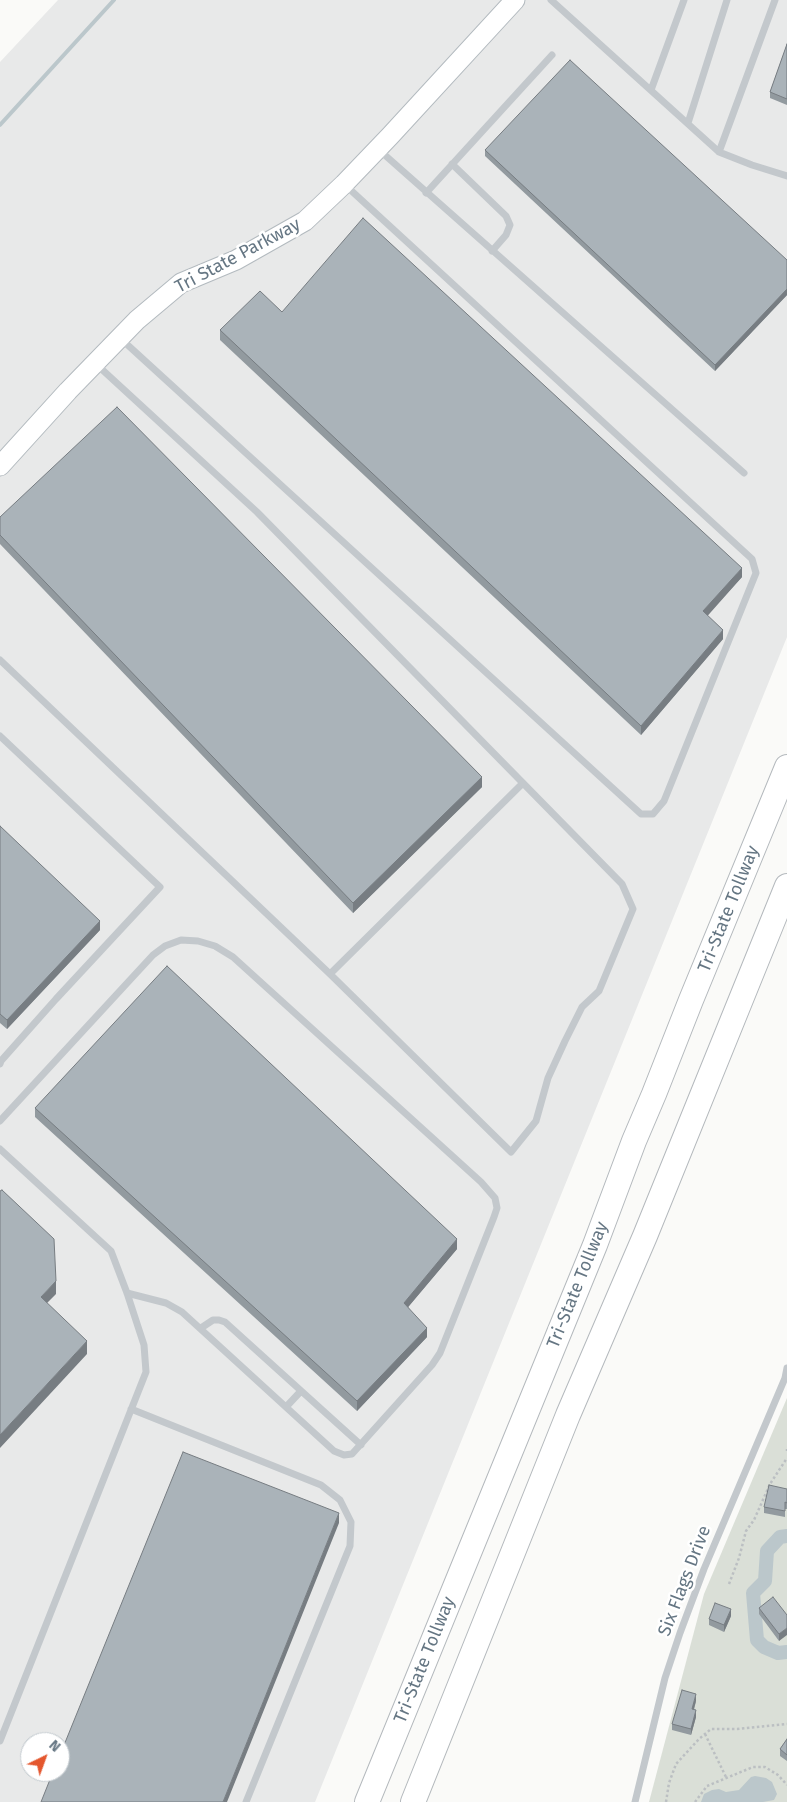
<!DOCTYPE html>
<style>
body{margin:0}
#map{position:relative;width:787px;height:1802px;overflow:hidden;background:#fafaf8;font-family:"Fira Sans",sans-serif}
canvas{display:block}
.north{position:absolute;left:20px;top:1732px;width:50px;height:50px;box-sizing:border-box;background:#fff;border:1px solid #c1c8cd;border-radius:50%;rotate:42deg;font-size:14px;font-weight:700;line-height:20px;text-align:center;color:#657683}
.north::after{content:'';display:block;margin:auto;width:18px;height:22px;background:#e4572e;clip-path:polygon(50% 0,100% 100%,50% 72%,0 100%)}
</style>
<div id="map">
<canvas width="787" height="1802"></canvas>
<div class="north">N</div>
</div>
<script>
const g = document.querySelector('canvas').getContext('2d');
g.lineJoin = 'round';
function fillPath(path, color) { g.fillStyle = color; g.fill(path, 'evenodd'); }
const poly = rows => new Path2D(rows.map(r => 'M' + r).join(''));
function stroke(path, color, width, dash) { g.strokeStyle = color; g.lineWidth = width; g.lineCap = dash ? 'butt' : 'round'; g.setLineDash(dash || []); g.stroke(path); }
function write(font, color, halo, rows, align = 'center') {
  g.font = font + ' "Fira Sans",sans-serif'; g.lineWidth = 5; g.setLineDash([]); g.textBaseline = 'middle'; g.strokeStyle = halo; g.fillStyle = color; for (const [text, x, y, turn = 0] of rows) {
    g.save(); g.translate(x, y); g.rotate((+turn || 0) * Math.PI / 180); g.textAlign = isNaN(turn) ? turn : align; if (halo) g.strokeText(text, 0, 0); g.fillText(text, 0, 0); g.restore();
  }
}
fillPath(poly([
 [58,0,787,0,787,637,315,1802,0,1802,0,62],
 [30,1742,60,1742,60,1772,30,1772]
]), '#e8e9e9');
fillPath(poly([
 [787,1398,787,1802,649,1802,704,1594]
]), '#dadfd7');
fillPath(poly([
 [755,1776,766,1778,772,1782,777,1794,774,1800,763,1802,701,1802,704,1794,712,1790,719,1789,726,1792,739,1790,751,1777]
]), '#bbc7cb');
stroke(poly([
 [0,125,114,0]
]), '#bbc7cb', 4);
stroke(poly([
 [787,1536,780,1537,767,1551,765,1581,753,1593,757,1640,764,1647,778,1653,787,1652]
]), '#bbc7cb', 14);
const secondary = poly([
 [0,466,68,391,137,320,181,283,236,260,305,221,344,184,390,136,515,0]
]);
const highway = poly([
 [367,1802,595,1245,634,1141,654,1094,691,1000,787,767],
 [413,1802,568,1415,645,1236,787,886]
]);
stroke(secondary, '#b3babf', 21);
stroke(highway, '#b4b9bd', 26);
stroke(poly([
 [787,1449,787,1451],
 [729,1584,739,1558,746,1531,754,1520,770,1484,787,1458],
 [705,1734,726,1777],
 [666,1802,669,1783,676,1764,699,1739,711,1729,737,1729,787,1724],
 [695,1802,707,1786,753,1767,765,1767,778,1775,787,1785]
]), '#bbbfc2', 2.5, [2.5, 2.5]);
stroke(poly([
 [551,0,719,152,752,165,787,176],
 [651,90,684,0],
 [688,123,727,0],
 [378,149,744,473],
 [719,152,775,0],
 [452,164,506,216,510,225,506,235,492,251],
 [426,193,552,55],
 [120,338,641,814,653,814,664,801,756,573,752,559,344,184],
 [0,660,330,974,511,1152,536,1121,548,1078,565,1041,582,1007,599,991,633,909,622,884,257,512,96,364],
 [0,736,160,887,56,999,1,1061,0,1064],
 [330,974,523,783],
 [0,1121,153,955,165,946,181,940,198,941,215,946,233,957,481,1182,495,1198,497,1208,494,1217,440,1353,432,1365,352,1454,344,1455,334,1451,182,1312,166,1303,127,1293],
 [0,1149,111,1251,127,1293,144,1345,146,1372,0,1741],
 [201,1328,213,1320,219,1320,225,1322,361,1445],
 [286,1407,301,1391],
 [131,1409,321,1485,340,1500,351,1522,350,1546,246,1802],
 [635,1802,665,1678,680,1633,704,1569,785,1378,787,1368]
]), '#c3c8cc', 7);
stroke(secondary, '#fff', 19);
stroke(highway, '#fff', 24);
fillPath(poly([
 [787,44,787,105,770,98,770,92],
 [485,150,787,260,787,295,715,371,485,156],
 [282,312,742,577,707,615,723,639,641,735,220,340,220,330],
 [0,517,482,787,353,913,0,544],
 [0,826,100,930,7,1029,0,1023],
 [35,1108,457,1249,408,1307,427,1337,357,1411,35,1117],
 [787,1489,787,1509,785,1509,785,1517,764,1513,764,1507],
 [759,1608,787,1615,779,1641,759,1614],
 [731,1616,724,1632,709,1625,709,1619],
 [696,1701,694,1710,696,1717,691,1735,672,1730,672,1724],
 [787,1739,787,1761,780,1756,780,1749]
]), '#929a9f');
fillPath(poly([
 [787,289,787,295,715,371,715,365],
 [742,568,742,577,703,621,703,611],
 [723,630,723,639,641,735,641,726],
 [482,777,482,787,353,913,353,903],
 [100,921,100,930,7,1029,7,1020],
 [457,1239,457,1249,404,1312,404,1303],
 [56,1281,56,1294,41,1309,41,1297],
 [427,1328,427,1337,357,1411,357,1401],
 [87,1341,87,1354,0,1448,0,1435],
 [339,1513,339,1523,227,1802,223,1802],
 [731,1609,731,1616,724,1632,724,1625],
 [787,1628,787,1635,779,1641,779,1634],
 [696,1694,696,1701,692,1715,692,1709],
 [696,1710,696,1717,691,1735,691,1729]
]), '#777d82');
const building = poly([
 [787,44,787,99,770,92,787,44],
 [570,60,787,260,787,289,715,365,485,150,570,60],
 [363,218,742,568,703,611,723,630,641,726,220,330,260,291,282,312,363,218],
 [117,407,482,777,353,903,0,535,0,517,117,407],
 [0,826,100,921,7,1020,0,1014,0,826],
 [167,966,457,1239,404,1303,427,1328,357,1401,35,1108,167,966],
 [2,1190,54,1239,56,1281,41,1297,87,1341,0,1435,0,1191,2,1190],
 [183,1452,339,1513,223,1802,41,1802,53,1772,60,1772,60,1755,183,1452],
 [769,1485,787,1489,787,1503,785,1502,785,1511,764,1507,769,1485],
 [773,1597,787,1615,787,1628,779,1634,759,1608,773,1597],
 [715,1603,731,1609,724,1625,709,1619,715,1603],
 [682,1690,696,1694,692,1709,696,1710,691,1729,672,1724,682,1690],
 [787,1739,787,1755,780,1749,787,1739]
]);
fillPath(building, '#aab3b9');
stroke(building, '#777d82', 1);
write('18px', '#657683', '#fff', [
 ["Tri State Parkway",238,256,-28],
 ["Tri-State Tollway",729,909,-68],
 ["Tri-State Tollway",578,1285,-68],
 ["Six Flags Drive",685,1581,-69],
 ["Tri-State Tollway",425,1660,-68]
]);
</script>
